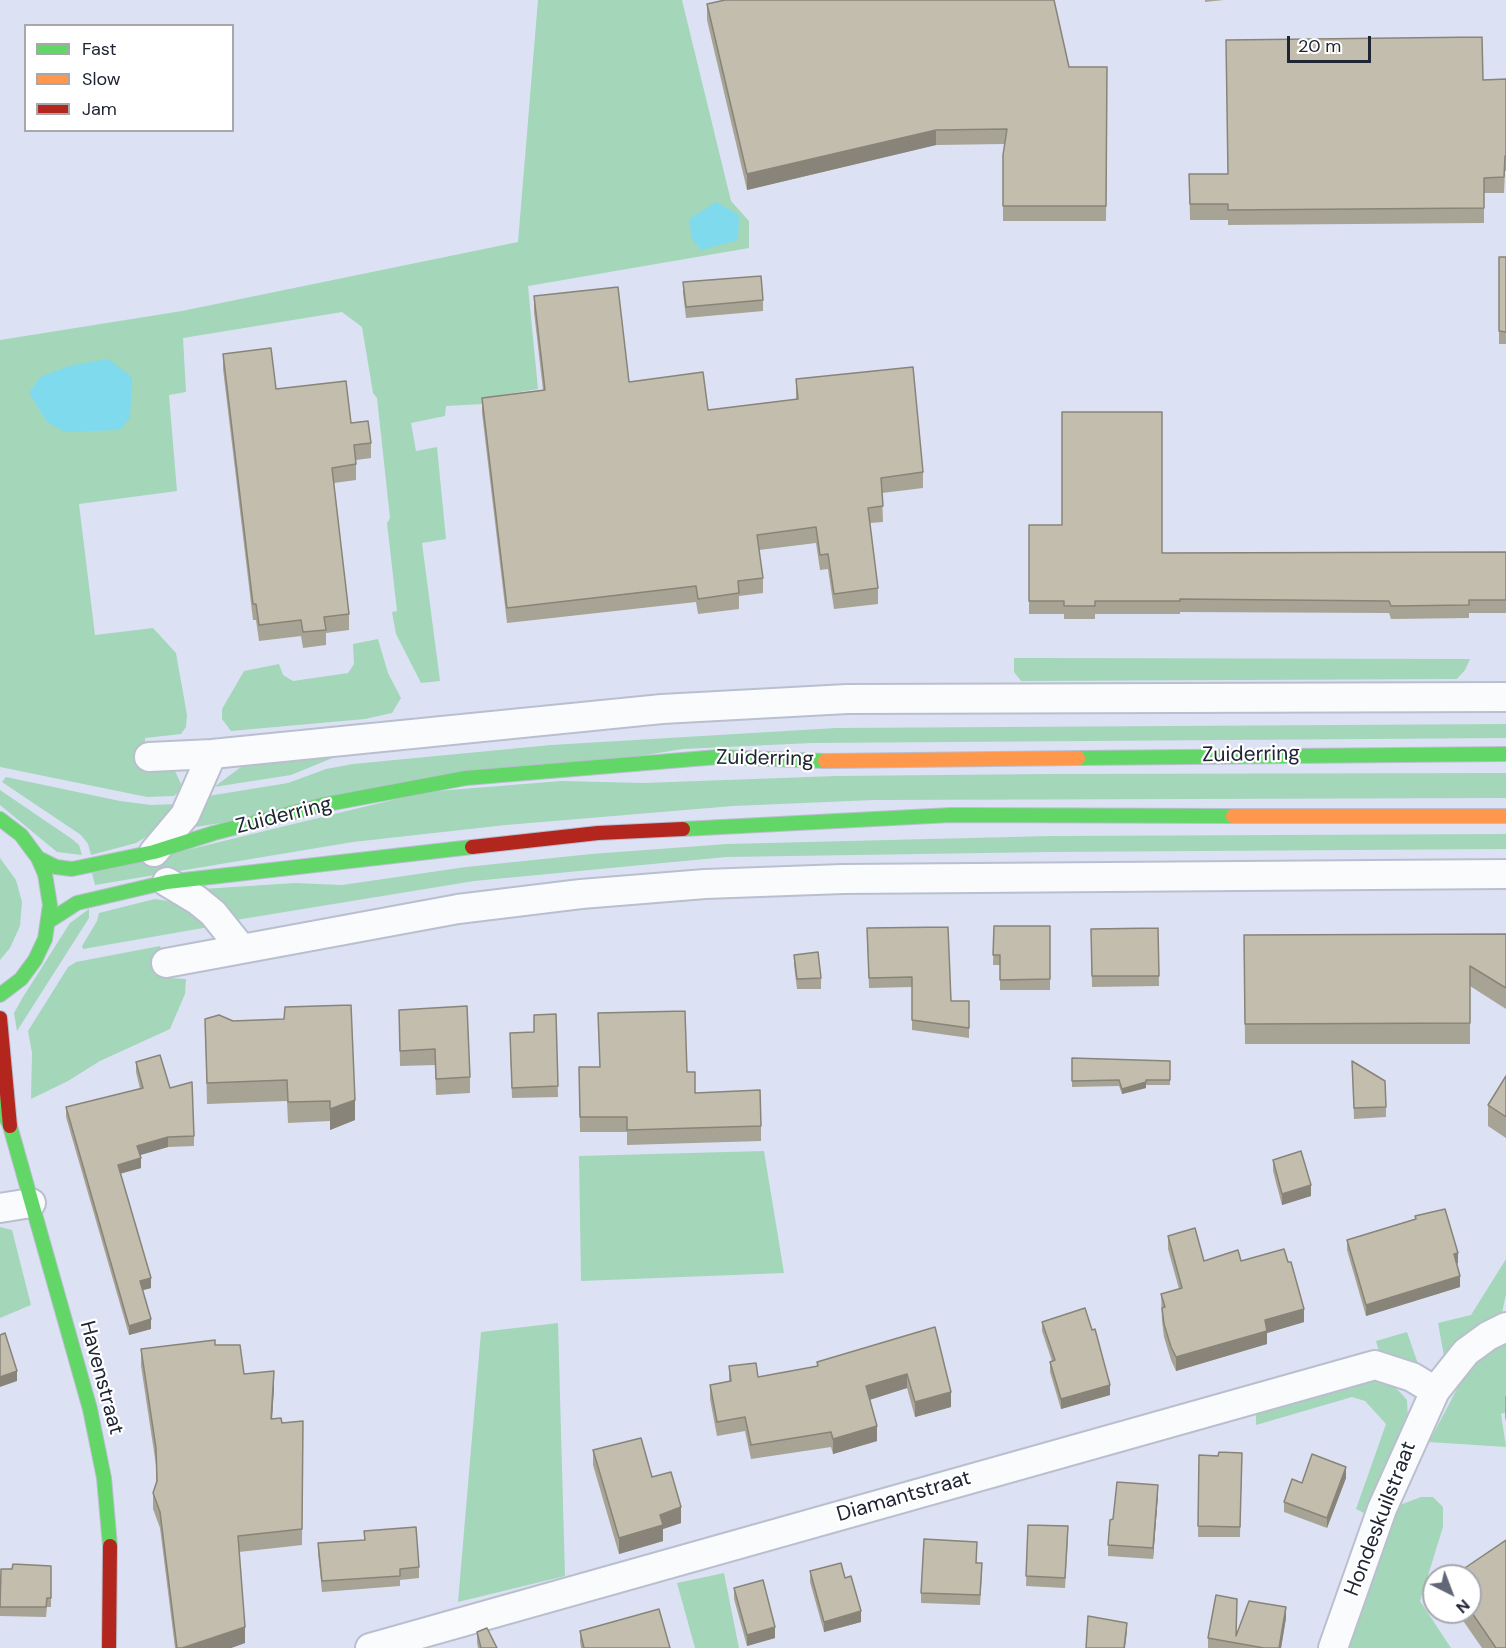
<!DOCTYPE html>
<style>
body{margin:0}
#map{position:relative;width:1506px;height:1648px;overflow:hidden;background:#dce2f4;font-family:"DM Sans",sans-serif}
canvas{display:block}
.legend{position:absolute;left:24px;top:24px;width:210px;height:108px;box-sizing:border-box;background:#fff;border:2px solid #a6a8ae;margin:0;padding:8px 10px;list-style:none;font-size:18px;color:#202534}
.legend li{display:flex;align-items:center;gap:12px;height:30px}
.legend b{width:30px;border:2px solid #a6a8ae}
.north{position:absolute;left:1422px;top:1564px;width:60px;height:60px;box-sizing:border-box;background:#fff;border:2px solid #a6a8ae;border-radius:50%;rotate:138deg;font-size:16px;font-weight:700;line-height:24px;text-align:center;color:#202534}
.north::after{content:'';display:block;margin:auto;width:21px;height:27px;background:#626777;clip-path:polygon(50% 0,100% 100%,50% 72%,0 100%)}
.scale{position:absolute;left:1287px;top:36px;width:84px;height:27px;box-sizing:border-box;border:3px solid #202534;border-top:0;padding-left:8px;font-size:18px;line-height:21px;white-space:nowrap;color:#202534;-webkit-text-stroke:4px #fff;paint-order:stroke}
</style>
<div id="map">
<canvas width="1506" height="1648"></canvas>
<ul class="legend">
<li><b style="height:8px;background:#63d668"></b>Fast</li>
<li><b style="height:8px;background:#ff974d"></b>Slow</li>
<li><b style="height:8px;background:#b3261e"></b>Jam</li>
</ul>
<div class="north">N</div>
<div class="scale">20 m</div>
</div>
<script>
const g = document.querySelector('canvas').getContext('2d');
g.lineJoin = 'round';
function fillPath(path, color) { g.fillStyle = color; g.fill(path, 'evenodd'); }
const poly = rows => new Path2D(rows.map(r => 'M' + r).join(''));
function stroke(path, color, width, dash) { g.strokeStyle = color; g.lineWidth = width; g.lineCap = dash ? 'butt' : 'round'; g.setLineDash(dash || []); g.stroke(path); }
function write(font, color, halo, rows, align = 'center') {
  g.font = font + ' "DM Sans",sans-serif'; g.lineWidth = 4.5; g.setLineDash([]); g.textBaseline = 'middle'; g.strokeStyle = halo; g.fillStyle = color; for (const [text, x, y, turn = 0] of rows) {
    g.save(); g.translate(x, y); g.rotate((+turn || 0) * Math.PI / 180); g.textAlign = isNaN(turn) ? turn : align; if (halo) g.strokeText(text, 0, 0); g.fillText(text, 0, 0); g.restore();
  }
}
fillPath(poly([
 [538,0,682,0,731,201,749,221,749,248,528,286,538,389,502,395,502,403,446,406,445,416,411,423,416,451,437,447,446,539,422,543,440,681,421,683,396,634,392,612,397,611,387,523,390,518,377,398,373,393,362,327,342,312,183,338,186,392,169,395,177,491,79,504,95,635,153,628,176,653,187,715,186,727,181,734,145,738,147,771,175,771,181,784,179,792,174,796,147,797,0,767,0,340,182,311,518,242],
 [378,639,388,673,401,698,392,713,365,719,231,731,222,719,222,709,244,671,279,664,283,675,293,681,348,673,354,664,353,644],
 [1014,658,1044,658,1470,659,1465,670,1457,679,1021,681,1014,672],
 [1506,724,1506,738,812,743,683,749,196,827,208,796,288,783,326,769,353,764,551,745,836,728],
 [335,757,291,775,214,787,241,767,258,762],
 [1506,773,1506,798,874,800,733,806,506,825,353,842,95,885,92,873,425,792,561,781,643,783,836,776,1047,774],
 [6,777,120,801,151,805,177,804,154,832,136,843,91,855,88,844,81,835,2,782],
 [0,790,72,839,79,845,82,855,57,852,0,805],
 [1506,834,1506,849,1049,852,726,857,474,881,236,920,203,889,295,883,342,885,466,867,591,854,727,844,1051,836],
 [0,858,16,880,22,902,20,926,10,948,0,960],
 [155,899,174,902,197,914,209,927,83,949,82,946,97,921,99,913],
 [89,909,89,918,17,1031,14,1013,23,997,70,923],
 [160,946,170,978,186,979,185,994,170,1029,100,1061,68,1081,31,1099,32,1053,28,1031,68,967,76,962],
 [764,1151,784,1273,581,1281,579,1156],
 [0,1227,12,1230,31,1305,0,1318],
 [1506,1259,1506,1294,1502,1313,1462,1338,1444,1356,1438,1323,1471,1315],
 [558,1323,565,1576,458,1602,481,1332],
 [1407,1332,1418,1364,1380,1355,1376,1341],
 [1506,1342,1506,1412,1501,1414,1506,1447,1429,1442,1466,1372,1481,1357],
 [1367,1378,1385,1380,1399,1391,1407,1400,1408,1420,1366,1514,1356,1509,1386,1424,1365,1401,1352,1397,1256,1425,1256,1410],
 [1421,1497,1433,1497,1443,1507,1443,1527,1420,1601,1451,1648,1346,1648,1397,1506],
 [724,1573,739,1648,695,1648,677,1583]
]), '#a4d6ba');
fillPath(poly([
 [716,202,739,215,738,240,701,250,692,239,689,219],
 [108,359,132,377,130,418,120,430,65,432,47,422,29,393,40,377,69,366]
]), '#7fdaed');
const street = poly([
 [149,757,212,754,662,709,847,699,1506,697],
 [154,852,185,815,212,754],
 [167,882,197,900,213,913,241,948],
 [166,963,458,909,581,894,705,884,843,879,1506,874],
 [0,1208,31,1203],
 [370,1648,1375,1365,1412,1377,1435,1391],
 [1333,1648,1382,1509,1435,1391,1466,1352,1488,1336,1506,1327]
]);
const fast = poly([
 [1078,758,1506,754],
 [0,819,21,835,38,858,45,874,50,905,45,939,35,960,21,979,0,995],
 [683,829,951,815,1233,816],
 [38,858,56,867,72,869,154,852,214,833,322,805,466,778,718,757,825,761],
 [49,921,77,903,167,882,472,847],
 [0,1105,10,1126,90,1409,104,1478,110,1546]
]);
const slow = poly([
 [825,761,1078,758],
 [1233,816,1506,816]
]);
const jam = poly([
 [472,847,598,833,683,829],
 [0,1018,10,1126],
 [109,1648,110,1546]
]);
stroke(street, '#b9bfce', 32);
stroke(fast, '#b9bfce', 16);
stroke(slow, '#b9bfce', 16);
stroke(jam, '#b9bfce', 16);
stroke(street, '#fafbfd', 28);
stroke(fast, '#63d668', 14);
stroke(slow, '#ff974d', 14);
stroke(jam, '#b3261e', 14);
fillPath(poly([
 [1205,0,1224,0,1205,2],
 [707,4,1069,67,1107,67,1106,221,1003,221,1003,155,1005,144,936,145,747,190,707,20],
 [1506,79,1506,171,1505,171,1504,193,1484,193,1484,223,1228,225,1228,220,1190,220,1189,174,1227,174,1483,80],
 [1499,257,1506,257,1506,344,1499,344],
 [683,282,763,300,763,311,686,318,683,293],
 [534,296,629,382,708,410,796,400,796,379,923,472,923,488,882,493,883,522,870,523,878,588,878,604,834,609,828,569,820,570,816,543,759,550,763,578,763,593,739,596,739,609,698,614,696,602,507,623,482,413,482,398,543,390,534,312],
 [223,354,276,389,351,423,371,443,371,458,356,460,356,480,334,483,349,614,349,630,326,633,326,645,303,648,301,636,259,641,256,620,253,620,223,369],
 [1029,525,1162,553,1506,552,1506,613,1469,613,1469,618,1391,619,1389,613,1180,612,1180,614,1095,614,1095,619,1064,619,1064,614,1029,614],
 [994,926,1050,926,1050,990,1000,990,1000,965,993,965],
 [867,928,951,1001,969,1001,969,1038,912,1030,912,987,869,988],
 [1158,928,1159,986,1092,987,1091,929],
 [1506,934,1506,1009,1470,986,1470,1044,1245,1044,1244,935],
 [794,955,821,978,821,989,797,989,794,965],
 [399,1010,470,1077,470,1093,436,1095,435,1065,400,1066],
 [598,1013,687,1072,695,1093,761,1126,761,1141,627,1145,627,1132,580,1132,579,1067,600,1067],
 [556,1014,558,1097,512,1098,510,1044,534,1032],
 [219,1015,355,1120,330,1130,330,1121,288,1123,287,1101,207,1104,205,1019],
 [1072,1058,1170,1061,1170,1085,1146,1085,1146,1088,1122,1094,1119,1086,1072,1087],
 [1352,1061,1386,1107,1386,1117,1354,1119],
 [136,1062,170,1088,194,1136,194,1146,168,1147,140,1155,141,1168,120,1174,151,1288,142,1290,151,1329,129,1335,66,1117,66,1107,140,1089,136,1072],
 [1506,1076,1506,1138,1488,1126,1488,1105],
 [1273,1160,1311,1196,1282,1205,1273,1171],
 [1415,1216,1458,1263,1457,1264,1460,1287,1366,1316,1347,1250,1347,1240,1415,1219],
 [1168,1236,1204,1261,1241,1261,1304,1322,1267,1333,1267,1344,1176,1371,1171,1360,1164,1337,1162,1321,1161,1294,1179,1289,1168,1249],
 [1042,1322,1110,1395,1061,1409,1050,1372,1050,1362,1052,1361,1042,1331],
 [935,1327,951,1407,915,1417,907,1388,869,1400,877,1441,833,1454,831,1447,751,1459,745,1431,717,1436,710,1399,710,1385,729,1381,729,1366,758,1377,817,1367,817,1362],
 [215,1345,244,1374,274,1388,272,1419,282,1423,303,1421,302,1545,239,1552,245,1643,231,1648,175,1648,160,1528,153,1509,153,1493,156,1483,156,1465,141,1366,141,1349],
 [1505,1396,1506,1396,1506,1421,1505,1417],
 [593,1450,652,1477,681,1523,663,1529,663,1541,619,1554,593,1465],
 [1242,1453,1240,1537,1198,1537,1199,1455,1218,1456],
 [1346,1478,1327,1528,1284,1512,1284,1502,1302,1483],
 [1158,1495,1153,1559,1108,1556,1108,1545,1113,1519],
 [1028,1525,1068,1537,1065,1588,1026,1586],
 [364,1531,419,1567,419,1578,400,1580,400,1586,322,1592,318,1553,318,1543,364,1540],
 [977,1563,982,1574,980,1605,921,1603,921,1593],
 [51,1566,51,1607,47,1607,46,1617,0,1616,0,1585],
 [810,1571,845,1578,861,1622,824,1632,810,1582],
 [1470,1576,1506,1648,1482,1648,1457,1612,1470,1612],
 [734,1588,775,1638,747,1646,734,1599],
 [1286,1618,1281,1648,1208,1648,1208,1638,1237,1635],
 [580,1631,670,1648,581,1648,580,1641],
 [477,1632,497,1648,478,1648,477,1642]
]), '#a7a395');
fillPath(poly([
 [936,130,936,145,747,190,747,174],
 [1146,1082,1146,1088,1122,1094,1122,1089],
 [355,1100,355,1120,330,1130,330,1109],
 [168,1137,168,1147,137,1156,137,1146],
 [141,1158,141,1168,118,1174,118,1165],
 [1311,1185,1311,1196,1282,1205,1282,1194],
 [1458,1253,1458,1263,1454,1264,1454,1254],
 [1460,1276,1460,1287,1366,1316,1366,1305],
 [151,1278,151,1288,140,1291,140,1281],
 [1304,1309,1304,1322,1267,1333,1267,1344,1176,1371,1176,1357,1265,1320],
 [151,1319,151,1329,129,1335,129,1326],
 [17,1371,17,1381,0,1387,0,1377],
 [274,1371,274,1388,271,1435,271,1419],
 [907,1374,907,1388,866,1401,866,1386],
 [1110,1385,1110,1395,1061,1409,1061,1399],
 [951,1392,951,1407,915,1417,915,1402],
 [877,1426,877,1441,833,1454,833,1439],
 [1346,1467,1346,1478,1327,1528,1327,1518],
 [1158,1485,1158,1495,1153,1559,1153,1548],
 [681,1507,681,1523,663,1529,663,1541,619,1554,619,1538,660,1515],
 [1286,1607,1286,1618,1281,1648,1279,1648],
 [861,1611,861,1622,824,1632,824,1622],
 [1127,1623,1127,1631,1125,1648,1124,1648],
 [245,1627,245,1643,231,1648,182,1648],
 [775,1627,775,1638,747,1646,747,1635]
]), '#888479');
const building = poly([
 [725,0,1054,0,1069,67,1107,67,1106,206,1003,206,1003,155,1007,129,936,130,747,174,707,4,725,0],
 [1482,37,1483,80,1506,79,1506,156,1505,156,1504,177,1484,178,1484,208,1228,210,1228,204,1190,204,1189,174,1228,174,1226,40,1482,37],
 [1499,257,1506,257,1506,332,1499,331,1499,257],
 [761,276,763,300,686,307,683,282,761,276],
 [618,287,629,382,703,372,708,410,798,399,796,379,913,367,923,472,881,478,883,506,868,508,878,588,834,594,828,554,820,555,816,527,757,535,763,578,738,581,739,593,698,599,696,586,507,608,482,398,545,390,534,296,618,287],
 [271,348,276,389,346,381,351,423,368,421,371,443,354,445,356,464,332,468,349,614,324,617,326,630,303,632,301,620,259,625,256,604,253,604,223,354,271,348],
 [1062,412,1162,412,1162,553,1506,552,1506,600,1469,600,1469,605,1391,606,1389,601,1180,599,1180,601,1095,601,1095,606,1064,606,1064,601,1029,601,1029,525,1062,525,1062,412],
 [994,926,1050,926,1050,979,1000,980,1000,955,993,955,994,926],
 [948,927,951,1001,969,1001,969,1028,912,1020,912,977,869,978,867,928,948,927],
 [1158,928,1159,976,1092,976,1091,929,1158,928],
 [1506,934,1506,988,1470,966,1470,1023,1245,1024,1244,935,1506,934],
 [818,952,821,978,797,979,794,955,818,952],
 [351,1005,355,1100,330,1109,330,1101,288,1102,287,1080,207,1083,205,1019,219,1015,233,1021,284,1019,285,1007,351,1005],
 [467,1006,470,1077,436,1079,435,1049,400,1051,399,1010,467,1006],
 [685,1011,687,1072,695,1072,695,1093,760,1090,761,1126,627,1130,627,1117,580,1117,579,1067,600,1067,598,1013,685,1011],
 [556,1014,558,1086,512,1088,510,1033,534,1032,534,1015,556,1014],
 [160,1055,170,1088,192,1082,194,1136,168,1137,137,1146,141,1158,118,1165,151,1278,140,1281,151,1319,129,1326,66,1107,143,1088,136,1062,160,1055],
 [1072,1058,1170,1061,1170,1080,1146,1080,1146,1082,1122,1089,1119,1080,1072,1081,1072,1058],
 [1352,1061,1385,1081,1386,1107,1354,1108,1352,1061],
 [1506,1076,1506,1117,1488,1105,1506,1076],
 [1301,1151,1311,1185,1282,1194,1273,1160,1301,1151],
 [1445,1209,1458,1253,1454,1254,1460,1276,1366,1305,1347,1240,1416,1219,1415,1216,1445,1209],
 [1195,1228,1204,1261,1238,1250,1241,1261,1284,1249,1288,1262,1291,1262,1304,1309,1265,1320,1267,1331,1176,1357,1171,1347,1164,1324,1162,1308,1165,1307,1161,1294,1182,1288,1168,1236,1195,1228],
 [1085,1308,1092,1330,1095,1329,1110,1385,1061,1399,1050,1362,1055,1360,1042,1322,1085,1308],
 [935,1327,951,1392,915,1402,907,1374,866,1386,877,1426,833,1439,831,1432,751,1445,745,1417,717,1422,710,1385,731,1381,729,1366,756,1363,758,1377,818,1366,817,1362,935,1327],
 [5,1333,17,1371,0,1377,0,1335,5,1333],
 [215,1340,215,1345,240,1345,244,1374,274,1371,271,1419,281,1418,282,1423,303,1421,302,1529,238,1536,245,1627,182,1648,177,1648,160,1512,153,1493,157,1481,156,1448,141,1349,215,1340],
 [641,1438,652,1477,671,1472,681,1507,660,1515,663,1525,619,1538,593,1450,641,1438],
 [1219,1452,1242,1453,1240,1527,1198,1526,1199,1455,1218,1456,1219,1452],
 [1312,1454,1346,1467,1327,1518,1284,1502,1292,1479,1302,1483,1312,1454],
 [1117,1482,1158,1485,1153,1548,1108,1545,1110,1520,1113,1519,1117,1482],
 [1028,1525,1068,1526,1065,1578,1026,1576,1028,1525],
 [416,1527,419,1567,400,1569,400,1576,322,1581,318,1543,365,1540,364,1531,416,1527],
 [924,1539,977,1542,976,1563,982,1563,980,1595,921,1593,924,1539],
 [1506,1540,1506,1648,1496,1648,1470,1610,1470,1576,1453,1576,1506,1540],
 [841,1563,845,1578,851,1576,861,1611,824,1622,810,1571,841,1563],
 [13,1564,51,1566,51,1598,47,1598,46,1607,0,1607,1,1569,12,1569,13,1564],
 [763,1580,775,1627,747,1635,734,1588,763,1580],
 [1216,1595,1237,1599,1236,1636,1249,1601,1286,1607,1279,1648,1264,1648,1208,1638,1216,1595],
 [659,1609,670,1648,584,1648,580,1631,659,1609],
 [1088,1616,1127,1623,1124,1648,1086,1648,1088,1616],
 [487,1628,497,1648,481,1648,477,1632,487,1628]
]);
fillPath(building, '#c2bdad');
stroke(building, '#888479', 1.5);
write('21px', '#202534', '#fff', [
 ["Zuiderring",1251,755,-1],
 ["Zuiderring",765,759,1],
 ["Zuiderring",284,816,-14],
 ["Havenstraat",101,1378,75],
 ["Diamantstraat",904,1497,-16],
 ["Hondeskuilstraat",1381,1519,-69]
]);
</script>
